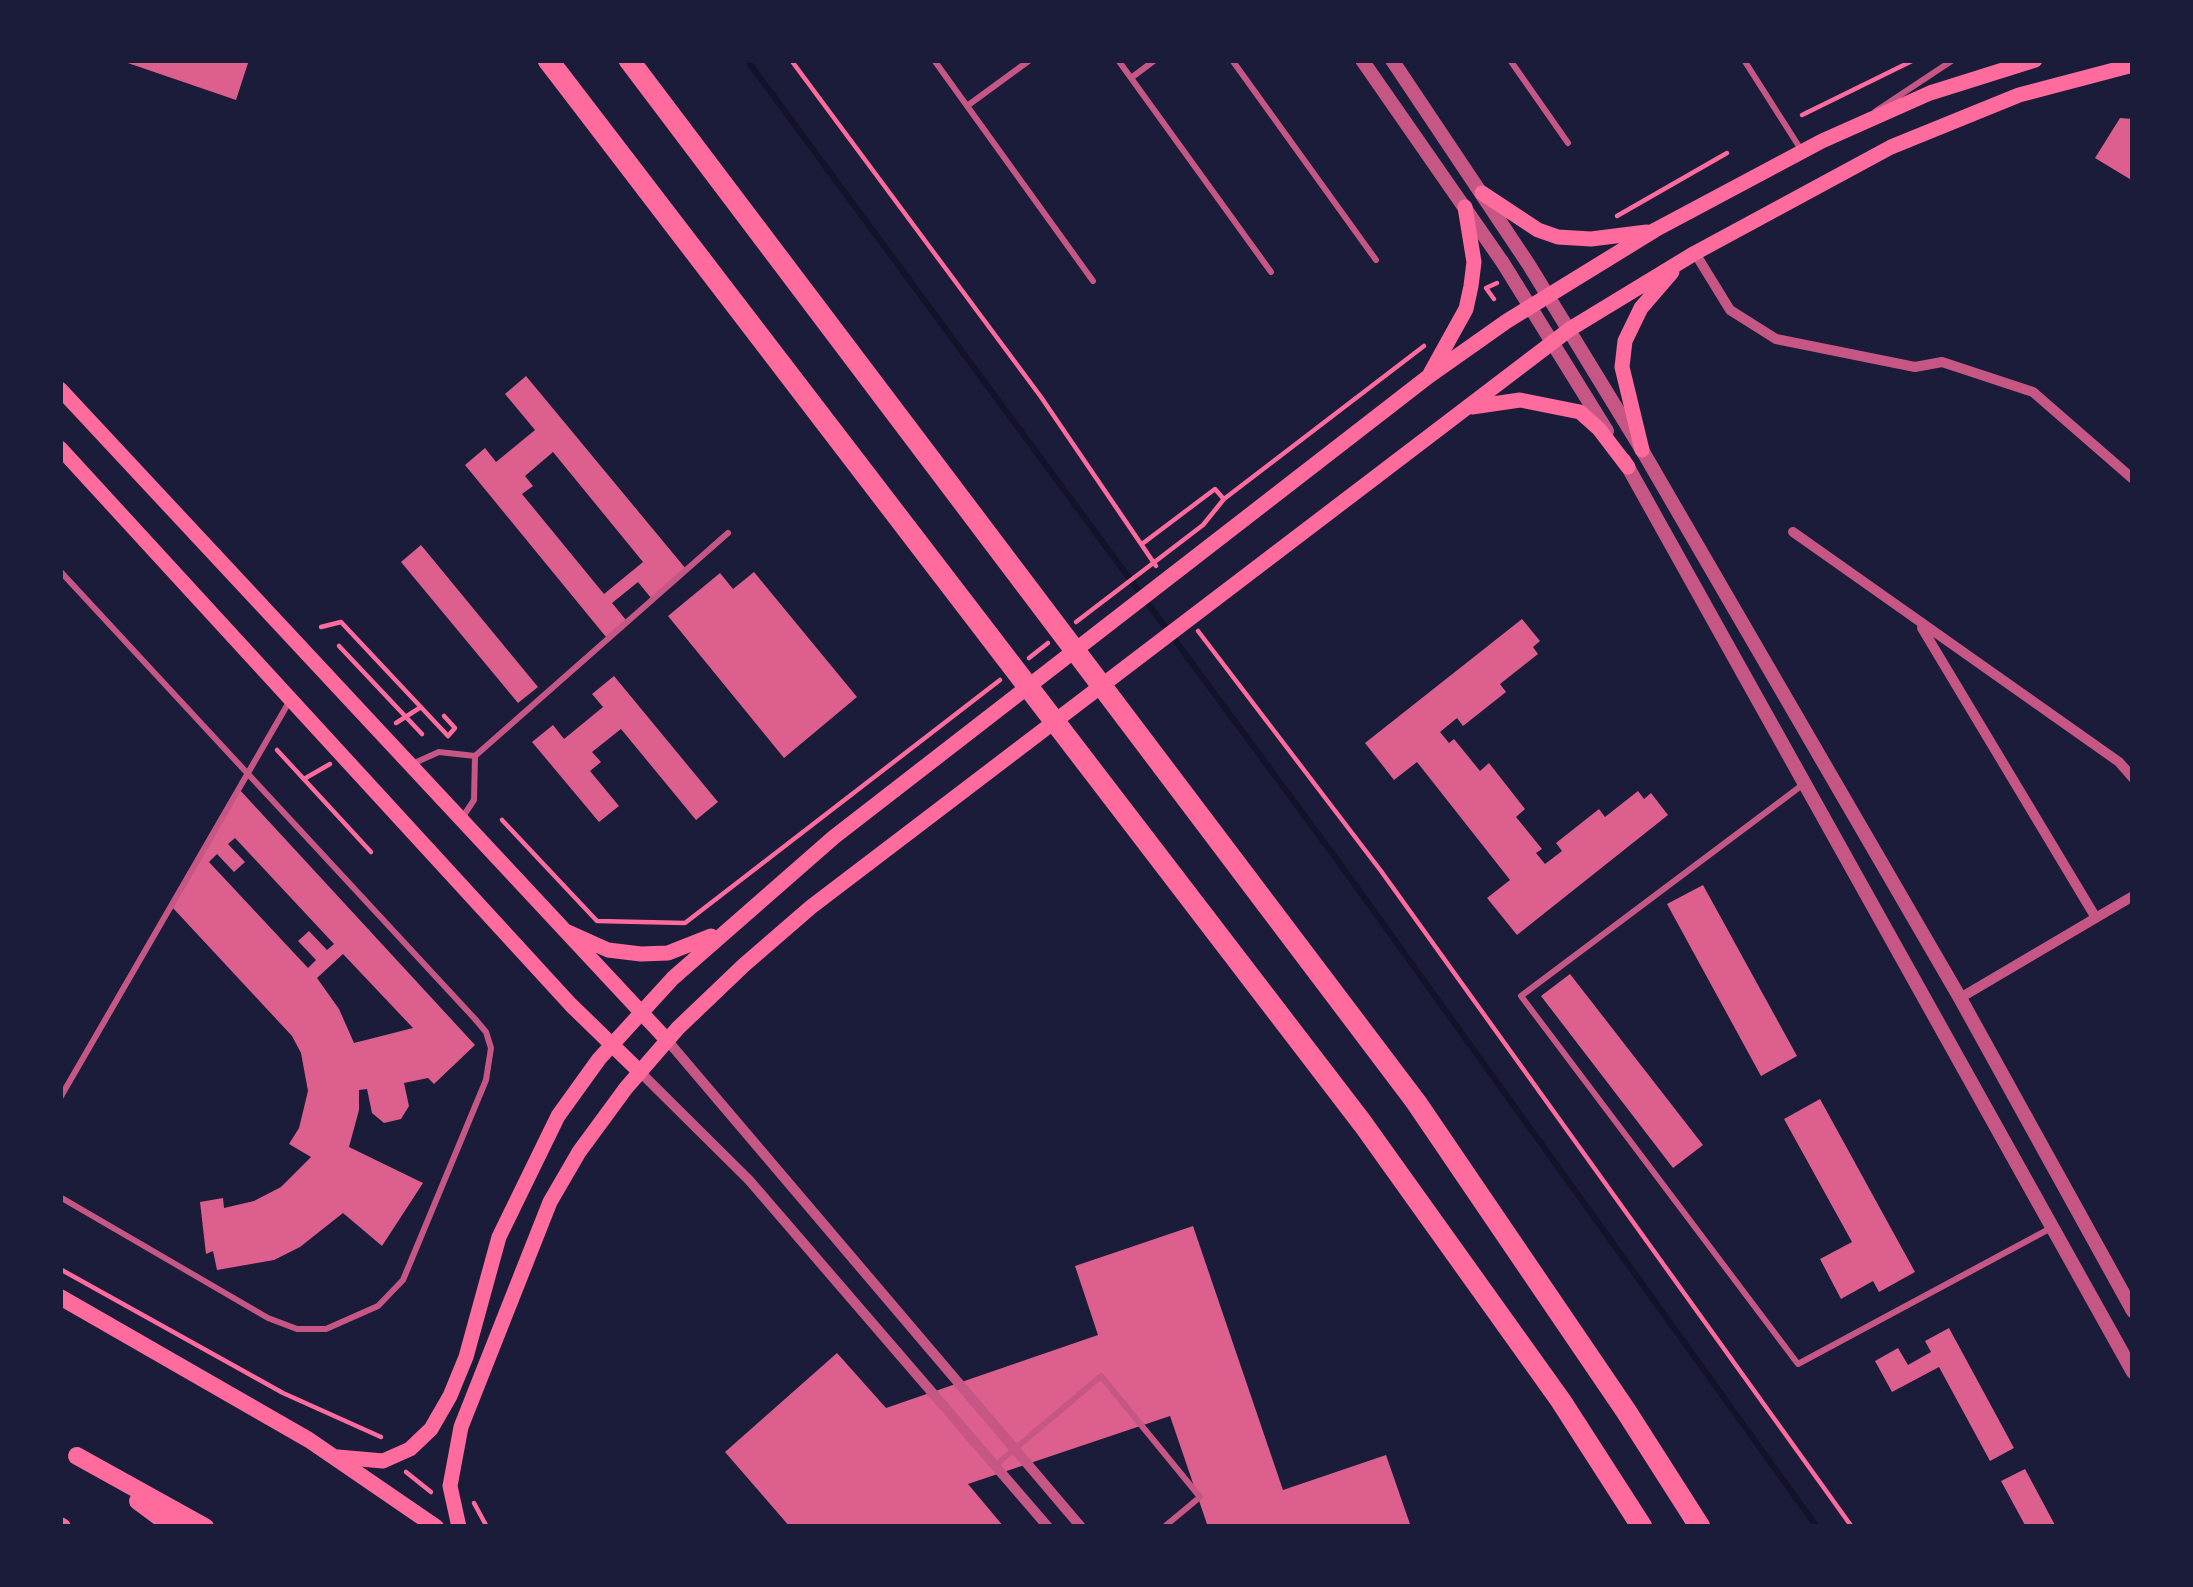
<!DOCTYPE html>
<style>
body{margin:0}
#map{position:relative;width:2193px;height:1587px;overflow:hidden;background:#1b1b3a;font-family:"Libre Baskerville",serif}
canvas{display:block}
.frame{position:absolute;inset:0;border:63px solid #1b1b3a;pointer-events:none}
</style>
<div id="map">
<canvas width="2193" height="1587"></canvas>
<div class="frame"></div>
</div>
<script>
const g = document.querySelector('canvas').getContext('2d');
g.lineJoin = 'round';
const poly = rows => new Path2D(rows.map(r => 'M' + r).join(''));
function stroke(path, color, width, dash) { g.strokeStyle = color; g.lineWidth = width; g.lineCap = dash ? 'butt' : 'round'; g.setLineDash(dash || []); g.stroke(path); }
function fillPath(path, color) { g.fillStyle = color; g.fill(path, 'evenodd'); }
stroke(poly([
 [747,60,1335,857,1817,1527]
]), '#12122b', 6);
fillPath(poly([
 [119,60,249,60,236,100],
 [2120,118,2133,119,2133,181,2095,158],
 [526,376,686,569,651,598,638,582,612,603,626,620,606,637,465,465,485,448,496,462,535,430,505,394],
 [553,452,643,562,604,594,522,494,533,486,525,476],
 [421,545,538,687,518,703,401,562],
 [754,572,857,697,784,758,668,616,720,573,733,589],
 [1522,619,1540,641,1533,647,1538,654,1500,684,1506,692,1463,726,1457,718,1440,732,1449,743,1454,739,1480,771,1489,763,1525,809,1516,817,1542,849,1536,853,1545,864,1562,851,1556,843,1599,809,1605,817,1638,791,1644,799,1651,793,1668,815,1517,935,1487,898,1510,880,1417,762,1394,780,1365,743],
 [614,676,718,802,696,820,621,729,592,752,601,762,590,771,619,806,599,822,532,742,553,725,564,739,603,707,592,694],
 [239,789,475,1045,434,1084,428,1078,404,1083,409,1106,401,1119,384,1123,372,1113,367,1089,359,1090,359,1110,349,1147,423,1183,382,1246,343,1213,300,1247,274,1260,217,1270,213,1251,206,1254,200,1202,223,1198,224,1208,254,1201,281,1187,311,1157,289,1144,299,1128,308,1091,301,1053,292,1036,172,907],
 [235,838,334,944,327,950,309,931,298,941,316,960,308,968,209,862,217,854,234,872,245,862,228,844],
 [343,954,413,1028,354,1043,339,1009,317,978],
 [1703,885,1797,1056,1761,1076,1667,904],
 [1570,974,1703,1145,1673,1168,1541,996],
 [1820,1099,1915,1272,1879,1292,1873,1281,1841,1299,1820,1259,1852,1242,1784,1119],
 [1193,1226,1283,1490,1386,1455,1411,1527,1208,1527,1170,1416,968,1484,1004,1527,790,1527,725,1452,837,1353,886,1408,1098,1335,1075,1266],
 [1949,1328,2014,1448,1990,1461,1939,1367,1892,1392,1875,1361,1898,1348,1908,1365,1931,1352,1925,1341],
 [2025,1469,2056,1527,2026,1527,2001,1481]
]), '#dd5f8e');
stroke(poly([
 [791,60,1041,397,1156,566],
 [1802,115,1914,60],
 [1617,216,1727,153],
 [1494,299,1486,288,1497,283],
 [1142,544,1215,489,1222,497],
 [1076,622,1203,525,1224,499,1424,346],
 [321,627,341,622,448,736],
 [1198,631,1381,871,1852,1527],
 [339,646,422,734],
 [1029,658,1048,643],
 [444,716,455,728,448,736],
 [396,723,421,707],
 [277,750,371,852],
 [304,779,330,764],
 [502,820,597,921,685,923,1000,680],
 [60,1269,283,1393,381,1437],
 [406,1472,431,1492],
 [474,1503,487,1527]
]), '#ff6b9d', 4.5);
stroke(poly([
 [934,60,1093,281],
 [1118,60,1271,272],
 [1232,60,1376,260],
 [1510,60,1568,143],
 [1744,60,1800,148],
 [1131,78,1155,60],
 [967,106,1030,60],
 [1876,111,1953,60],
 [60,571,475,1019,486,1032,491,1048,486,1080,403,1280,378,1306,326,1329,297,1329,268,1318,60,1197],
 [412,764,439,752,475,756,728,533],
 [1805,783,1521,996,1798,1364,2051,1228],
 [464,815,474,800,475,756],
 [60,1098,289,702],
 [997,1464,1101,1376,1200,1497,1164,1527]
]), '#c65784', 6);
stroke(poly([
 [1695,253,1730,310,1776,339,1915,367,1942,362,2033,392,2133,479],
 [1793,532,2119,762,2133,778],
 [1922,628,2096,918],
 [1960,998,2133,896],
 [667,1040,1081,1527],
 [640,1072,749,1180,1048,1527]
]), '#c65784', 10);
stroke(poly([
 [1362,60,1503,263,1607,431],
 [1392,60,1529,265,1642,450,1960,998,2133,1311],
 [1624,460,2133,1372]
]), '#c65784', 14);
stroke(poly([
 [1482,193,1538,230,1558,237,1591,239,1647,232],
 [1430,374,1466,309,1471,286,1474,262,1465,207],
 [60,389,667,1040],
 [1472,407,1520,400,1580,412,1599,429,1628,467],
 [60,448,571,1005,640,1072],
 [1642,450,1622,367,1625,341,1641,308,1672,272],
 [568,932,608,950,641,954,668,953,711,936],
 [338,1457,383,1461,410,1449,431,1429,450,1396,466,1357,499,1237,558,1116,599,1059,673,978,834,837,1429,376,1507,321,1655,230,1822,141,1930,93,2035,60],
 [459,1527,450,1486,461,1427,550,1202,579,1152,626,1088,678,1028,744,965,811,907,1570,329,1695,253,1891,147,2019,95,2133,65]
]), '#ff6b9d', 15);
stroke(poly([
 [60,1297,309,1440,436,1527]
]), '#ff6b9d', 16);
stroke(poly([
 [77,1456,205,1527],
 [138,1501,173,1527],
 [60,1526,62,1527]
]), '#ff6b9d', 18);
stroke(poly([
 [548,60,1363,1124,1561,1401,1642,1527],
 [629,60,1416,1102,1626,1411,1700,1527]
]), '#ff6b9d', 21);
</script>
